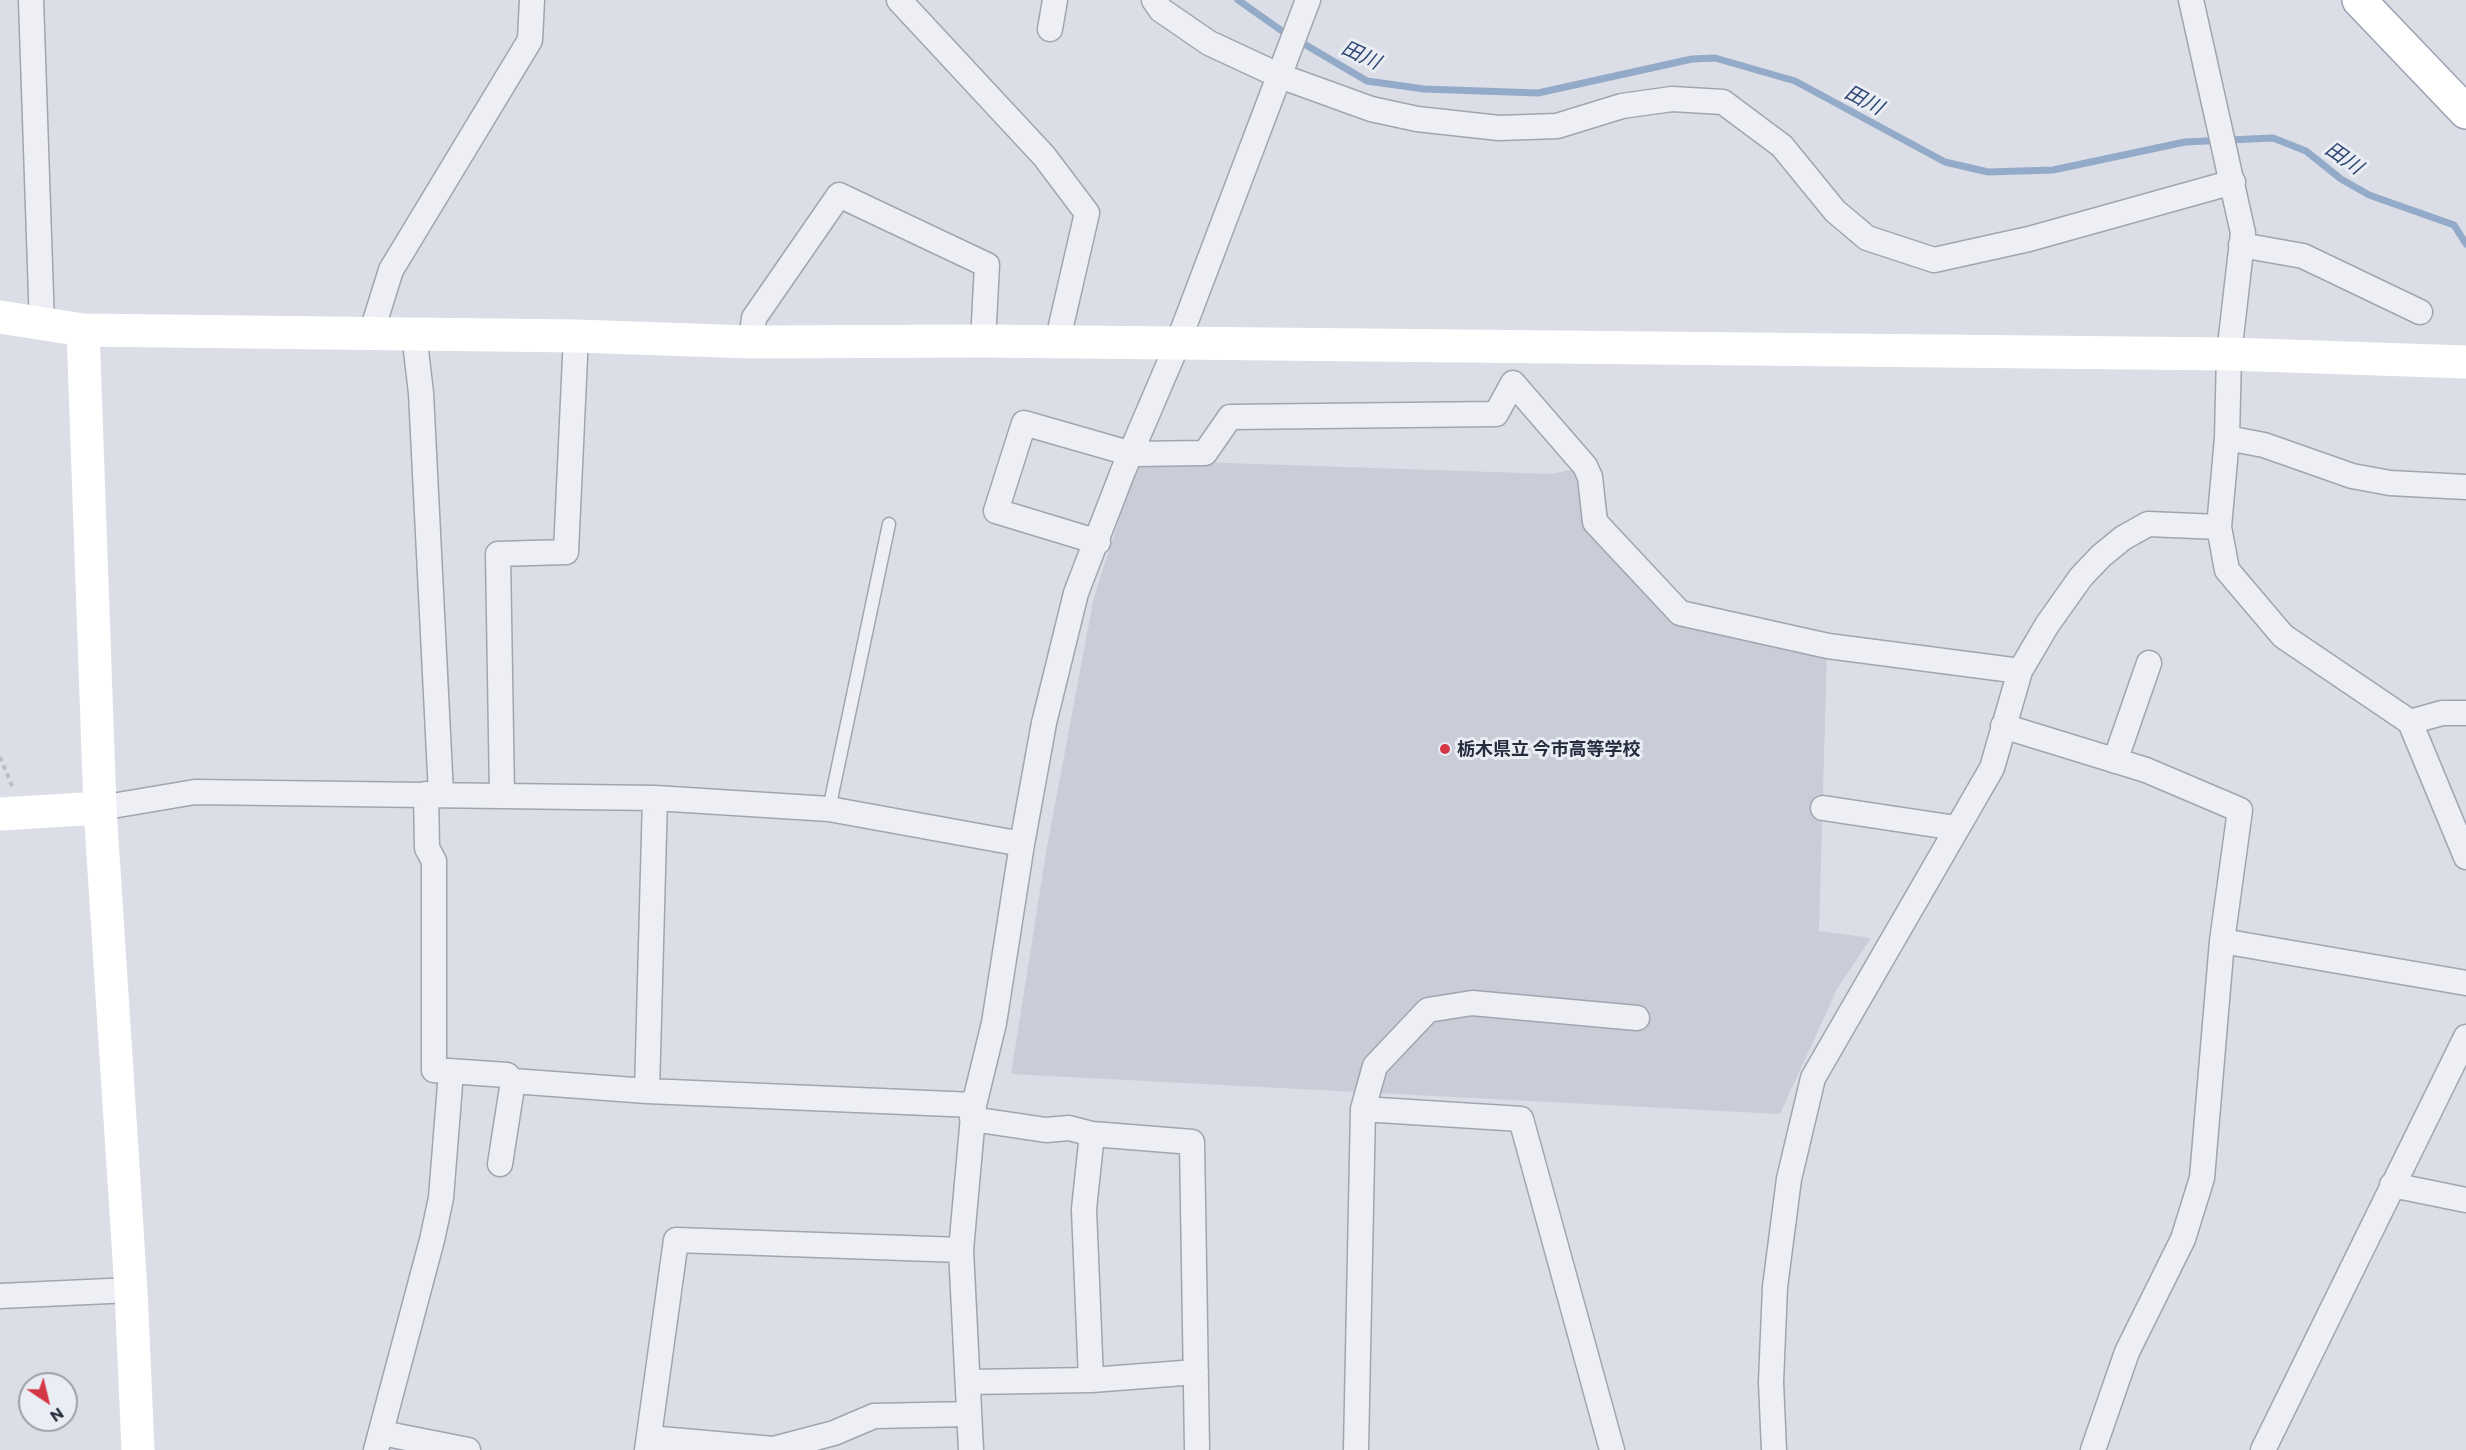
<!DOCTYPE html>
<meta charset="utf-8">
<style>
body{margin:0}
#map{position:relative;width:2466px;height:1450px;overflow:hidden;background:#dbdee6;font-family:Commissioner,sans-serif}
canvas{display:block}
.north{position:absolute;left:18px;top:1372px;width:60px;height:60px;box-sizing:border-box;background:#eaedf4;border:2px solid #9ba0ab;border-radius:50%;rotate:145deg;font-size:16px;font-weight:700;line-height:24px;text-align:center;color:#242c3d}
.north::after{content:'';display:block;margin:auto;width:21px;height:27px;background:#d43745;clip-path:polygon(50% 0,100% 100%,50% 72%,0 100%)}
</style>
<div id="map">
<canvas width="2466" height="1450"></canvas>
<div class="north">N</div>
</div>
<script>
const g = document.querySelector('canvas').getContext('2d');
g.lineJoin = 'round';
function fillPath(path, color) { g.fillStyle = color; g.fill(path, 'evenodd'); }
const poly = rows => new Path2D(rows.map(r => 'M' + r).join(''));
function stroke(path, color, width, dash) { g.strokeStyle = color; g.lineWidth = width; g.lineCap = dash ? 'butt' : 'round'; g.setLineDash(dash || []); g.stroke(path); }
function write(font, color, halo, rows, align = 'center') {
  g.font = font + ' Commissioner,"Noto Sans JP",sans-serif'; g.lineWidth = 6; g.setLineDash([]); g.textBaseline = 'middle'; g.strokeStyle = halo; g.fillStyle = color; for (const [text, x, y, turn = 0] of rows) {
    g.save(); g.translate(x, y); g.rotate((+turn || 0) * Math.PI / 180); g.textAlign = isNaN(turn) ? turn : align; if (halo) g.strokeText(text, 0, 0); g.fillText(text, 0, 0); g.restore();
  }
}
fillPath(poly([
 [1138,460,1552,474,1582,467,1588,513,1678,617,1827,651,1819,931,1871,938,1837,989,1780,1114,1011,1074,1047,847,1094,597]
]), '#c9cdd8');
stroke(poly([
 [1238,0,1282,31,1367,81,1424,89,1538,93,1692,59,1715,58,1795,81,1945,162,1988,172,2053,170,2185,142,2273,138,2306,151,2341,179,2369,195,2454,225,2466,244]
]), '#93aac9', 7);
const lane = poly([
 [829,809,889,524]
]);
const street = poly([
 [31,0,42,325],
 [899,0,1044,156,1087,213,1057,343],
 [1154,0,1161,10,1209,43,1280,76,1371,109,1417,119,1499,128,1557,126,1622,106,1672,99,1723,102,1782,146,1835,211,1867,238,1934,260,2029,239,2233,182],
 [2191,0,2243,233,2229,354,2227,438,2219,527],
 [1050,29,1055,0],
 [2241,245,2303,256,2420,312],
 [371,334,391,270,530,40,532,0],
 [414,334,421,393,441,794],
 [751,342,754,318,839,195,987,265,983,341],
 [2227,438,2264,445,2352,476,2390,483,2466,487],
 [1098,542,996,511,1024,423,1132,454,1205,453,1230,417,1496,414,1513,383,1585,466,1590,477,1595,522,1680,613,1828,646,2020,671],
 [2410,722,2442,713,2466,713],
 [2003,726,2146,770,2240,810,2222,941,2202,1178,2183,1239,2127,1352,2093,1450],
 [2115,761,2149,663],
 [426,794,427,848,434,861,434,1070,507,1075,513,1081,500,1164],
 [502,795,498,554,566,552,576,336],
 [100,808,195,792,655,798,829,809,1022,844],
 [1823,808,1956,828],
 [2222,941,2466,983],
 [513,1081,647,1091,974,1105],
 [647,1091,655,798],
 [1363,1109,1521,1119,1612,1450],
 [972,1119,1046,1130,1069,1128,1092,1134,1192,1142,1197,1448],
 [2392,1185,2466,1200],
 [0,1296,131,1290],
 [1091,1380,1084,1209,1092,1134],
 [969,1382,1091,1380,1196,1372],
 [382,1433,468,1450],
 [649,1438,773,1449,834,1433,874,1416,969,1414],
 [376,1450,432,1240,441,1198,451,1072],
 [647,1450,676,1240,961,1250],
 [971,1450,961,1250,974,1105,994,1023,1022,844,1044,723,1076,593,1123,471,1177,345,1308,0],
 [1356,1450,1363,1109,1375,1066,1428,1010,1472,1003,1637,1018],
 [1774,1450,1771,1382,1775,1287,1789,1179,1813,1078,1992,768,2020,671,2047,625,2081,577,2101,556,2123,538,2148,524,2219,527,2227,570,2283,636,2410,722,2466,857],
 [2263,1450,2466,1037]
]);
const primary = poly([
 [2359,0,2466,112]
]);
stroke(lane, '#a0a5b0', 15);
stroke(street, '#a0a5b0', 27);
stroke(primary, '#99a2b2', 36);
stroke(poly([
 [0,757,13,788]
]), '#b9bcc4', 4, [4.5, 4.5]);
stroke(lane, '#edeff4', 12);
stroke(street, '#edeff4', 24);
stroke(poly([
 [0,317,83,330,576,336,751,342,983,341,2229,354,2466,362],
 [83,330,100,808,131,1290,138,1450],
 [0,814,100,808]
]), '#fff', 33);
stroke(primary, '#fff', 33);
for (const [x, y, r, color] of [
 [1445,749,6,"#d43745"]
]) { const dot = new Path2D(); dot.arc(x, y, r, 0, 2 * Math.PI); g.fillStyle = color; g.fill(dot); stroke(dot, '#eaedf4', 2); }
write('bold 18px', '#242c3d', '#eaedf4', [
 ["栃木県立 今市高等学校",1457,749]
], 'left');
write('italic 20px', '#2d4772', '#eaedf4', [
 ["田川",1361,55,25],
 ["田川",1864,100,28],
 ["田川",2344,158,35]
]);
</script>
